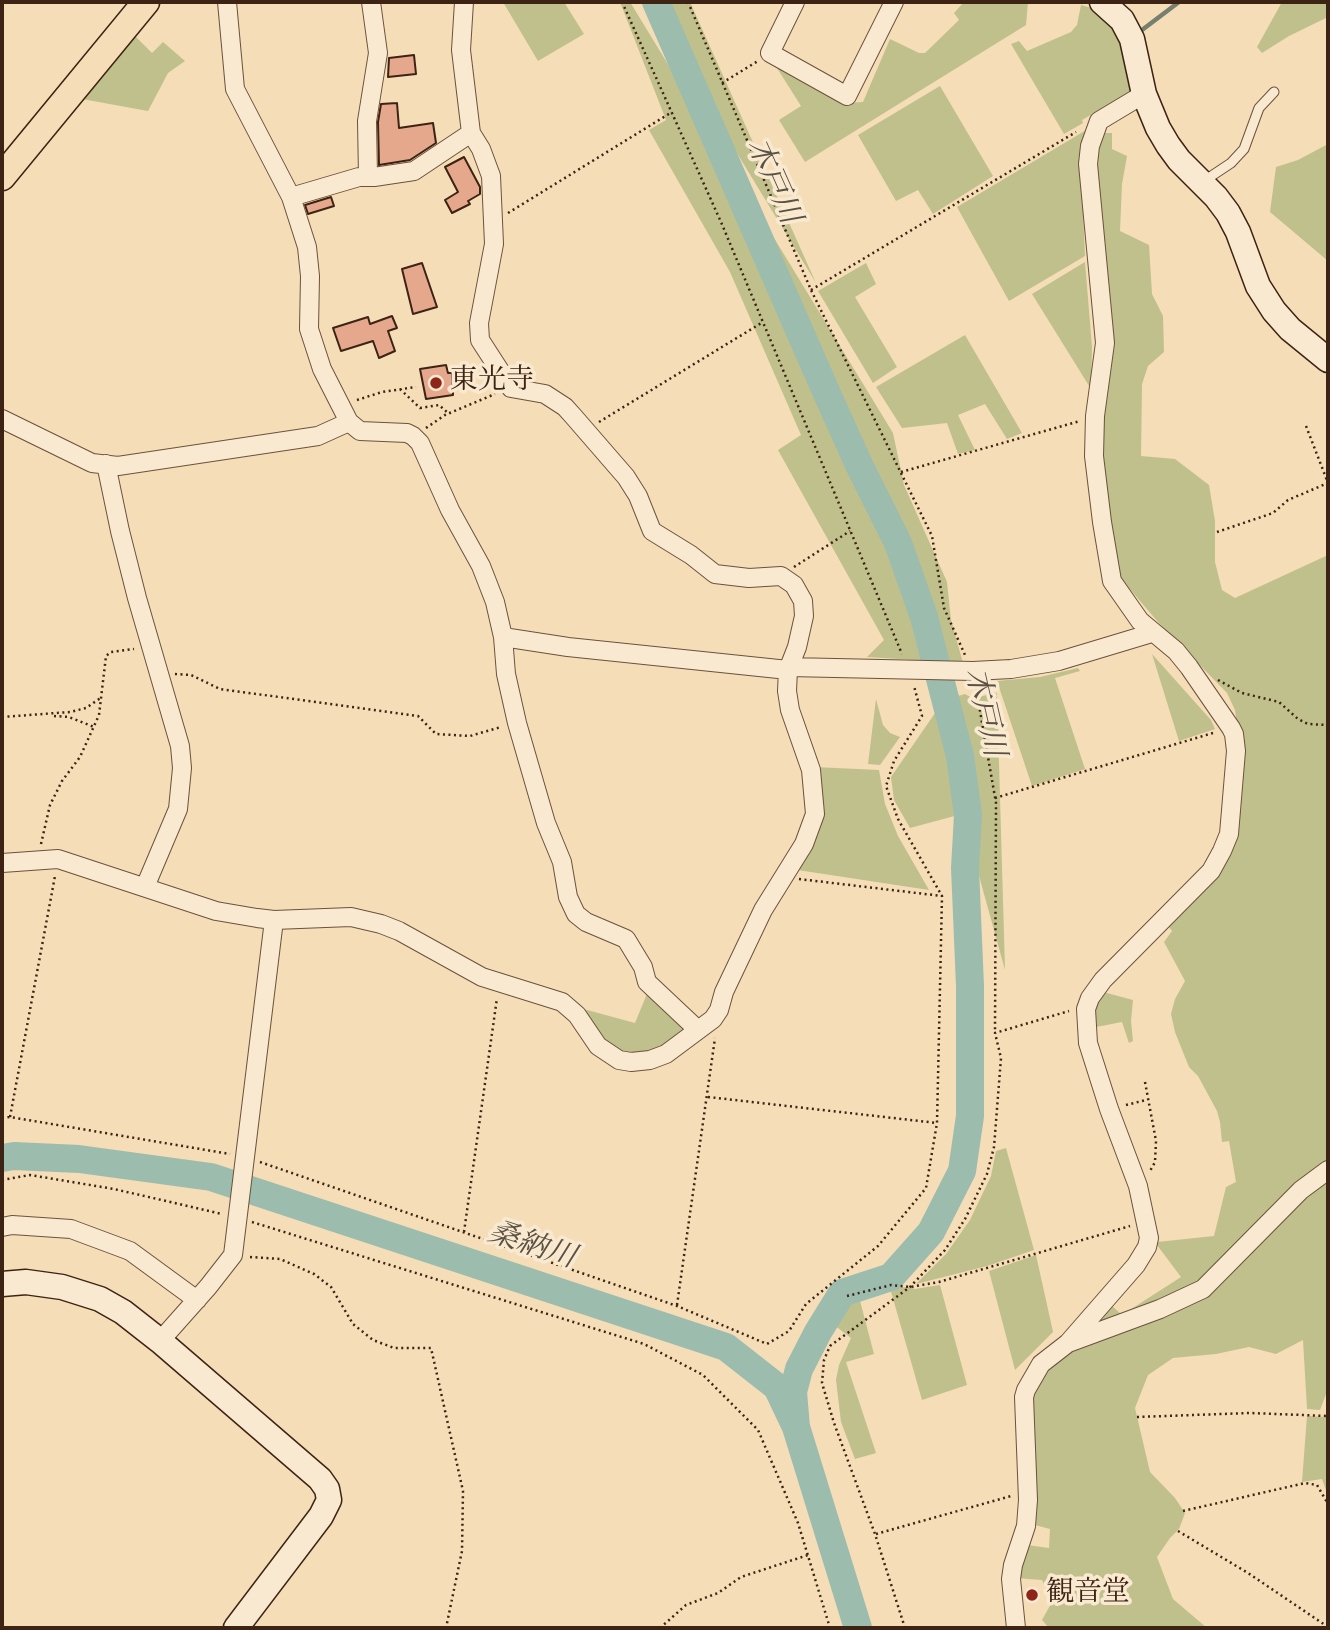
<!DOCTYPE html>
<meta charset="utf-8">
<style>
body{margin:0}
#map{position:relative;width:1330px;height:1630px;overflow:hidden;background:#f5ddb7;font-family:Vollkorn,serif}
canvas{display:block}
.frame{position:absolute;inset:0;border:4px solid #3d2313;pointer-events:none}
</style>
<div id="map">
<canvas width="1330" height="1630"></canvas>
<div class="frame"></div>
</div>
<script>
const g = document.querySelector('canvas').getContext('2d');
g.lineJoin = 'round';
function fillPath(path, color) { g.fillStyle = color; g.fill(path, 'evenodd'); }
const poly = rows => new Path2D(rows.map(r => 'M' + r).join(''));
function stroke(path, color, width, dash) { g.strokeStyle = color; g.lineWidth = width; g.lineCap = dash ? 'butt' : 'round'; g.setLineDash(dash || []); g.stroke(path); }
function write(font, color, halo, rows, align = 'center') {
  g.font = font + ' Vollkorn,"Noto Serif JP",serif'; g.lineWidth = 7; g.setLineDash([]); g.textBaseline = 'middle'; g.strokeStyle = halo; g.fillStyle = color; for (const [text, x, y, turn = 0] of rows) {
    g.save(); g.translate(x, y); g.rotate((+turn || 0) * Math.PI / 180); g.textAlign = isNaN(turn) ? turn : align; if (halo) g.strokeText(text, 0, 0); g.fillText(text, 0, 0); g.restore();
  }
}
fillPath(poly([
 [503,2,564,2,584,34,538,61],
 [620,2,630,2,893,433,904,485,947,582,951,620,963,663,867,657,884,640,778,450,801,435,730,272,649,130,666,120],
 [645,2,690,2,816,283],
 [964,2,1028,2,1026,25,805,162,779,120,801,106,770,57,848,103,863,102,890,39,919,53,925,53,959,20,954,13],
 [1282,2,1328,2,1328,17,1289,36,1262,53,1257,47],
 [1081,5,1105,12,1112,19,1135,82,1130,92,1082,120,1083,123,1064,134,1011,44,1019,41,1027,51,1071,32,1077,25],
 [135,36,152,53,163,42,185,61,168,73,148,111,82,99],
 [940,86,993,176,933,214,918,190,896,201,858,135],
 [1088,129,1081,166,1085,256,1009,301,957,207],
 [1105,133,1112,133,1112,149,1127,156,1122,184,1120,231,1149,245,1152,294,1163,316,1164,352,1148,366,1142,384,1141,456,1175,459,1209,485,1215,521,1215,562,1222,590,1235,598,1328,555,1328,1164,1200,1286,1098,1326,1096,1321,1111,1305,1122,1315,1181,1277,1157,1245,1157,1242,1214,1236,1226,1187,1236,1182,1229,1141,1222,1142,1220,1122,1217,1111,1198,1076,1189,1067,1175,1032,1171,1014,1175,999,1185,981,1164,942,1172,931,1168,926,1212,878,1241,753,1235,710,1227,693,1158,622,1123,581,1120,575,1099,458,1100,419,1111,370,1111,327,1095,162,1097,141],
 [1328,144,1328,261,1270,212,1276,167,1298,160],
 [1085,262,1092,347,1091,389,1032,294],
 [866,263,876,284,855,297,897,367,873,383,818,291],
 [965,335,1022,433,1007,439,985,404,958,415,975,450,958,454,947,423,902,428,876,387],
 [1152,654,1211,720,1215,729,1179,741],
 [1078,668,1080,671,1055,678,1085,769,1032,786,997,681,1040,677],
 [997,693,997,694,1005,970,962,814,910,828,894,800,891,777,944,700,965,694,972,698],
 [876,699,883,725,890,733,900,737,880,765,868,764],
 [814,767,879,770,885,804,898,836,929,890,791,869,806,846],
 [649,989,688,1029,663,1051,618,1057,576,1007,635,1023],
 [1103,992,1133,1000,1131,1021,1133,1041,1129,1043,1122,1022,1091,1028,1092,1009],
 [1006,1148,1034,1250,987,1266,916,1284,946,1254,970,1220,991,1176,996,1151],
 [1328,1174,1328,1389,1320,1410,1307,1409,1303,1340,1276,1354,1249,1347,1216,1354,1173,1358,1148,1375,1135,1408,1150,1472,1175,1498,1185,1513,1179,1529,1170,1538,1157,1557,1173,1599,1207,1628,1049,1628,1042,1620,1052,1602,1042,1580,1016,1578,1027,1545,1049,1548,1050,1529,1031,1524,1031,1388,1061,1354,1192,1299],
 [1036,1255,1053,1332,1015,1370,989,1271],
 [940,1285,967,1385,922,1400,890,1288,910,1287,915,1289],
 [859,1297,874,1354,846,1362,876,1453,855,1459,841,1422,836,1380,839,1365,851,1338,834,1325,845,1301],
 [1328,1410,1328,1496,1322,1479,1302,1482,1307,1416,1325,1417]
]), '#bfc08c');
stroke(poly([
 [1142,30,1179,2]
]), '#767f70', 4.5);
stroke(poly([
 [656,2,824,387,860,467,898,543,924,617,960,756,968,815,965,868,970,986,970,1116,962,1171,931,1232,891,1277,842,1293,818,1332,799,1369,793,1392,796,1427],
 [2,1158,14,1156,79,1159,211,1177,726,1347,777,1387,796,1427,858,1628]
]), '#9cbcae', 28);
const building = poly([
 [414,55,416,74,388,77,389,58,414,55],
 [397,103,399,128,433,123,436,143,410,160,379,165,378,122,381,104,397,103],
 [464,157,480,187,480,194,468,201,470,204,452,213,445,200,458,192,445,167,464,157],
 [331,197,334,206,308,214,305,205,331,197],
 [422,263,437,307,413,314,402,269,422,263],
 [392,316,397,328,388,331,395,351,379,358,373,341,341,351,333,328,368,317,370,324,392,316],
 [446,365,448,373,452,373,453,395,426,399,420,369,446,365]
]);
fillPath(building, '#e5a88d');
stroke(building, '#3d2313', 2);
const lane = poly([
 [1204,181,1231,163,1244,149,1259,108,1274,92]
]);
const street = poly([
 [227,2,235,89,291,197,307,247,310,276,309,329,322,369,349,422,360,431,407,433,413,436,420,443,450,510,481,566,495,602,503,637,506,674,517,723,546,823,562,862,568,897,576,914,586,922,626,939,643,967,647,982,698,1030],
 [795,2,770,53,847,96,894,2],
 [368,176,367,121,378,53,371,2],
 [291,197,359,177,374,177,414,171,471,133],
 [2,419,92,463,118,466,318,436,349,422],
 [106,464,120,531,137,598,180,746,182,768,178,809,145,887],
 [503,637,568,647,788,670],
 [789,667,973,671,1011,669,1059,661,1152,633],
 [2,863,58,859,216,911,257,918,274,920,351,917,381,924,399,931,482,977,562,1002,577,1015,598,1046,619,1060,631,1062,650,1060,666,1054,713,1019,719,1010,724,992,763,910,804,844,815,814,811,770,790,710,787,691,788,670,797,647,804,616,803,601,794,585,781,576,749,578,715,574,691,555,652,531,638,496,626,477,574,417,565,407,545,394,511,388,480,340,479,323,494,244,491,176,481,149,471,133,461,50,464,2],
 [2,1227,12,1225,71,1229,130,1251,197,1300],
 [160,1341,208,1287,233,1255,274,920],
 [1068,1343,1160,1309,1203,1289,1301,1190,1328,1170],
 [1016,1628,1011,1579,1013,1565,1026,1526,1028,1500,1024,1397,1026,1390,1041,1364,1068,1343,1136,1265,1147,1247,1149,1238,1138,1186,1109,1109,1088,1043,1086,1009,1090,998,1103,980,1211,871,1222,851,1229,834,1236,751,1234,734,1231,728,1189,667,1176,651,1140,621,1112,581,1102,522,1094,456,1095,416,1105,343,1088,164,1090,146,1099,121,1144,94]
]);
const secondary = poly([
 [1102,2,1122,20,1132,39,1144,94,1158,128,1168,145,1179,160,1216,197,1228,213,1238,232,1258,286,1274,311,1290,329,1328,360],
 [2,1284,26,1282,62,1287,100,1299,123,1312,160,1341,320,1479,327,1489,329,1500,321,1516,236,1628]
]);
const primary = poly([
 [2,177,146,2]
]);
stroke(lane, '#6b523c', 11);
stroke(street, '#6b523c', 20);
stroke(secondary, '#3d2313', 27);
stroke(primary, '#3d2313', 29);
stroke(poly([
 [622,2,721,222,902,654],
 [688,2,811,290,932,536,944,608,965,655],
 [722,83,758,61],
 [508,213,672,112],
 [811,290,1076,132],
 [400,389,420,408,439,405,448,413],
 [357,400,382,392,416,387],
 [599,422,763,322],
 [1306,426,1328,483],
 [426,428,445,415,495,394],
 [901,472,1080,421],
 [1217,532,1273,513,1288,500,1328,483],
 [794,567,850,531],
 [175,674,191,675,220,689,418,716,436,734,470,736,501,727],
 [1218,680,1242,693,1279,702,1298,719,1308,724,1328,725],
 [976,688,996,803,995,1033],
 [54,716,69,717,94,727],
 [2,717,70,712,86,708,102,697],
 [995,798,1213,733],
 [41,844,50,805,62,781,80,757,99,715,106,656,111,652,134,649],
 [799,879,942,896],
 [1145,1082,1156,1141,1155,1162,1150,1171],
 [708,1097,937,1123],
 [1126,1105,1146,1100],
 [10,1117,55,876],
 [2,1118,10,1117,230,1154],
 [260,1162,677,1306,767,1344,789,1331,806,1304,878,1246,926,1188,937,1123,942,896,898,819,886,786,894,761,922,716,914,686],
 [2,1180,30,1175,114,1189,222,1214],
 [252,1222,644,1344,703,1375,758,1430,798,1523,830,1628],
 [464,1232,497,998],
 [250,1257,280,1259,314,1274,331,1287,353,1324,373,1340,394,1348,431,1348,463,1491,462,1551,446,1628],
 [847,1296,891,1285,910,1287,939,1282,1130,1226],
 [677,1305,715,1038],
 [1137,1417,1250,1413,1328,1416],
 [1183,1511,1305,1483,1317,1485,1328,1504],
 [1178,1531,1248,1573,1328,1627],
 [876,1534,1011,1496],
 [660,1628,686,1605,718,1593,741,1577,808,1555],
 [905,1628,875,1534,834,1423,822,1383,824,1360,830,1346,910,1287,945,1250,965,1219,987,1174,994,1147,1001,1058,995,1033,1069,1011]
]), '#3d2313', 2.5, [2, 3.5]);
stroke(lane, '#f8e9d0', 9);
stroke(street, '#f8e9d0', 18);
stroke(secondary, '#f8e9d0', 24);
stroke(primary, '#f5ddb7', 26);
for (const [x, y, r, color] of [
 [436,383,7,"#8f2418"],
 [1032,1595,7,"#8f2418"]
]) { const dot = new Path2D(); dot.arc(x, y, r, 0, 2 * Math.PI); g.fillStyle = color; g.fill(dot); stroke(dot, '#f8e9d0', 2.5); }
write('28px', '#3d2313', '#f8e9d0', [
 ["東光寺",450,383],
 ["観音堂",1046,1595]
], 'left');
write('italic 30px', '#5a5142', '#f8e9d0', [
 ["木戸川",771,182,66],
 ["木戸川",982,713,77],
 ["桑納川",531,1248,18]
]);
</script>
